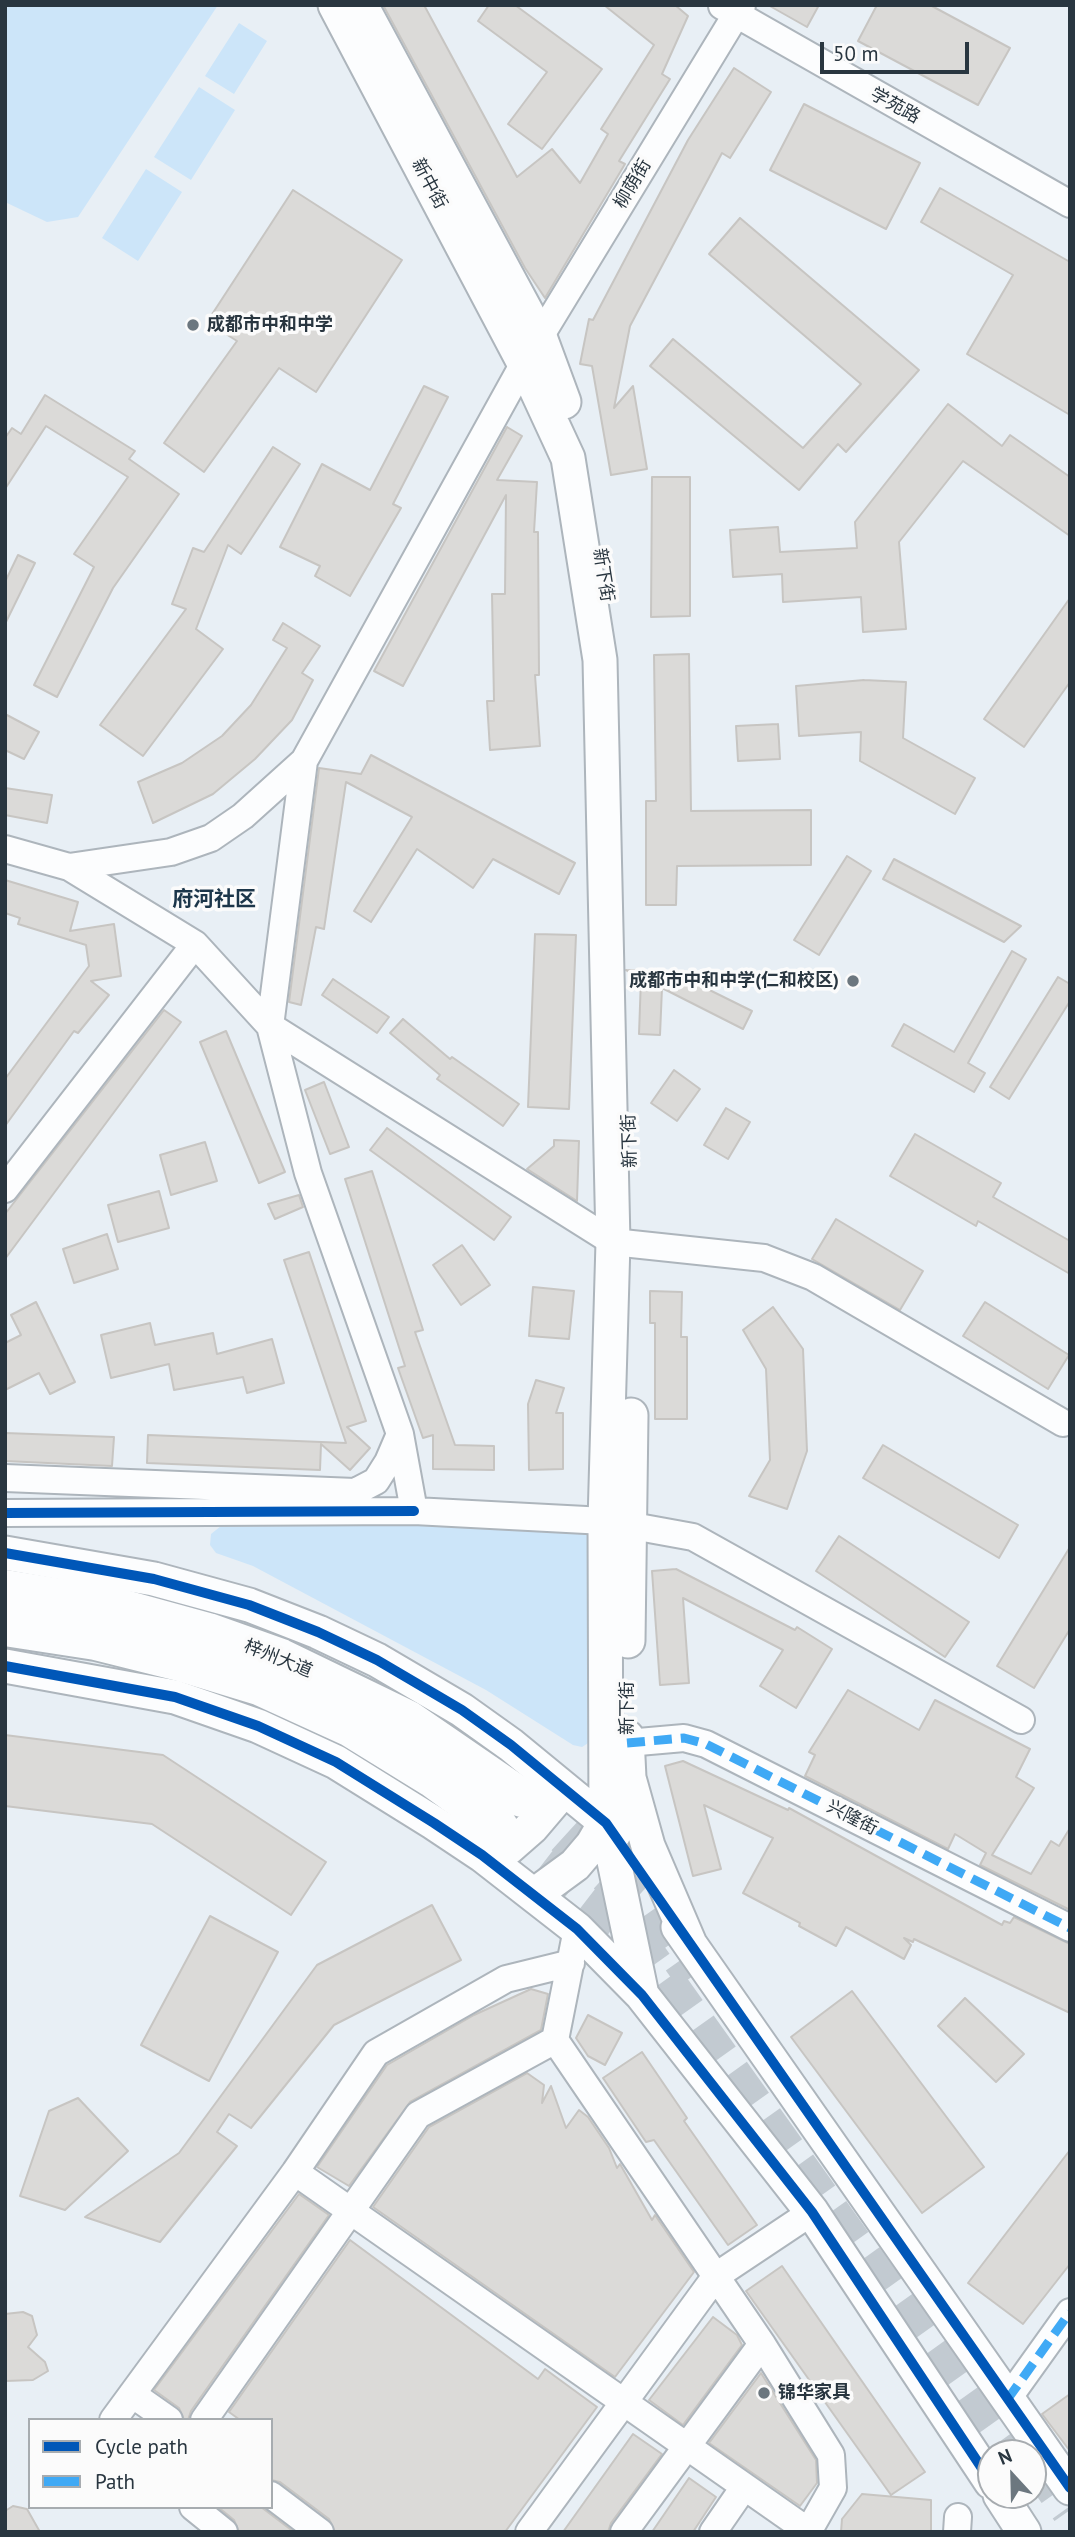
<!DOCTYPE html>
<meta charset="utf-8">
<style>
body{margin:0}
#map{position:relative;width:1075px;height:2537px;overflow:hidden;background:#e8eff5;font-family:"PT Sans",sans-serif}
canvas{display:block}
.frame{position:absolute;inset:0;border:7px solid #293640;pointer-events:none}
.legend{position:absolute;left:28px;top:2418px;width:245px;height:91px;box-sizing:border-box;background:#fbfbfb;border:2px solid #a7acb0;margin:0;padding:9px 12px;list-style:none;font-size:21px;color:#293640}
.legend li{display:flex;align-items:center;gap:14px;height:35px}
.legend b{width:35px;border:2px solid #a7acb0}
.north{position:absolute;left:977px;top:2439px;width:70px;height:70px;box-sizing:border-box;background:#fbfbfb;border:2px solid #a7acb0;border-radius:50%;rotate:338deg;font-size:19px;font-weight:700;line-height:28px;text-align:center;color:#293640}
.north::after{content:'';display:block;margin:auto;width:24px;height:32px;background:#6c777f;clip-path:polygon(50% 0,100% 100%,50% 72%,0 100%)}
.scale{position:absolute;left:820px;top:42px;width:149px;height:32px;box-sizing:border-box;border:4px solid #293640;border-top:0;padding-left:9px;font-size:21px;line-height:24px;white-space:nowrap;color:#293640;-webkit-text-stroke:5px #fbfbfb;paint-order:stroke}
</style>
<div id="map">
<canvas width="1075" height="2537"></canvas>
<div class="frame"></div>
<ul class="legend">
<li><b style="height:9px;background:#0057b8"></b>Cycle path</li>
<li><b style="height:9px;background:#3fa9f5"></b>Path</li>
</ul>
<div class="north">N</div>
<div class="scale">50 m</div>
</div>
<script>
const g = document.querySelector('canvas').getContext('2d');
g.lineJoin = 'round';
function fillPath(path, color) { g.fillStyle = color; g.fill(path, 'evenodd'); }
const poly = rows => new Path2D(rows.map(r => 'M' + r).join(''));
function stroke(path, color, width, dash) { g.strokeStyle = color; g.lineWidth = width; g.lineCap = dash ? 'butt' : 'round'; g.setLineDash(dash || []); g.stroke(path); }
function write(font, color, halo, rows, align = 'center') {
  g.font = font + ' "PT Sans","Noto Sans SC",sans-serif'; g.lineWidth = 7; g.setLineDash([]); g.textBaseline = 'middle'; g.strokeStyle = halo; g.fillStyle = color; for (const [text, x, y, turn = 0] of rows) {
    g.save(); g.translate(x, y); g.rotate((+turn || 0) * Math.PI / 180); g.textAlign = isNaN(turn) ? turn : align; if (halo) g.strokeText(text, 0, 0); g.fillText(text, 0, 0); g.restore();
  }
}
fillPath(poly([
 [9,5,218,5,78,217,47,222,5,202,5,11],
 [239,23,267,41,234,94,205,76],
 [199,87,235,110,191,180,154,157],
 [146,169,182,192,138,261,102,238],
 [226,1522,596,1526,593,1740,582,1747,573,1745,486,1690,253,1566,216,1553,210,1545,211,1534]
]), '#cce5f9');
const building = poly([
 [383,5,424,5,517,177,552,149,580,183,608,134,601,129,654,45,604,5,675,5,688,16,662,74,670,79,619,161,625,164,545,298,525,268,383,5],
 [489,5,515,5,602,69,542,149,508,124,547,72,478,21,489,5],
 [768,5,819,5,807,27,768,5],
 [877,5,930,5,1010,48,978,105,858,41,877,5],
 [734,68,771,92,730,158,722,153,630,326,614,408,633,386,647,469,611,475,592,366,580,364,589,319,593,320,688,140,734,68],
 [804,104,920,163,886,229,770,170,804,104],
 [940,188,1070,262,1070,415,967,354,1013,275,921,222,940,188],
 [293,190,402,260,316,392,279,368,204,472,164,443,237,341,207,322,293,190],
 [740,218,919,370,846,452,838,444,799,490,650,366,673,339,803,448,861,384,709,254,740,218],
 [424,386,448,397,393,504,401,508,350,596,315,576,320,566,280,547,322,464,370,490,424,386],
 [45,395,135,451,129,459,179,494,113,588,57,697,34,685,94,567,74,554,128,477,46,426,5,489,5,438,12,428,21,434,45,395],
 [948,404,1002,446,1010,435,1070,477,1070,536,963,461,899,542,906,629,863,632,861,597,783,602,782,574,733,577,730,530,778,527,780,552,857,548,855,522,948,404],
 [507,427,522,436,497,480,537,482,534,532,538,532,539,675,535,675,540,746,490,750,487,701,494,701,492,594,505,594,506,495,403,686,374,671,507,427],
 [273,447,300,464,241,554,228,545,196,629,223,649,143,756,100,725,186,609,172,604,193,548,204,552,273,447],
 [652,477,690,477,690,616,651,617,652,477],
 [18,555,35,563,5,624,5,582,18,555],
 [1070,598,1070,682,1024,747,984,719,1070,598],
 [283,623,320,646,302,673,313,680,292,720,255,759,213,794,153,823,138,782,182,763,222,736,251,705,287,648,273,640,283,623],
 [689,654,691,811,811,810,811,865,677,866,676,905,646,905,646,801,656,801,654,655,689,654],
 [864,680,906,682,903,738,975,778,955,814,860,761,861,732,799,736,796,686,864,680],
 [5,714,39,732,24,759,5,750,5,714],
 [778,724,780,759,738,761,736,726,778,724],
 [371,755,575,863,559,894,493,859,473,888,417,849,371,922,354,911,412,817,346,782,324,929,316,927,301,1005,289,1002,319,768,361,774,371,755],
 [5,788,52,795,47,823,5,815,5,788],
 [847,856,871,871,819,955,794,940,847,856],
 [894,859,1021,926,1004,942,883,879,894,859],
 [5,880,78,902,70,931,114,924,121,976,91,981,109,995,78,1033,74,1031,5,1126,5,1079,89,966,86,945,18,924,20,918,5,913,5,880],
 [535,934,576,935,569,1109,528,1107,535,934],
 [1012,951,1026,959,968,1063,985,1073,974,1092,892,1046,904,1024,954,1052,1012,951],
 [626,970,673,972,752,1011,743,1029,662,988,660,1035,639,1034,641,978,626,970],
 [1058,977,1070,984,1070,1001,1009,1099,990,1087,1058,977],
 [333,979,389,1017,377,1033,322,995,333,979],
 [164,1010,181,1022,5,1259,5,1214,164,1010],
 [403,1019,450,1059,452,1057,519,1104,503,1126,437,1079,440,1075,390,1033,403,1019],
 [226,1031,285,1172,259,1183,200,1042,226,1031],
 [674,1070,700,1089,677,1121,651,1103,674,1070],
 [324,1082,349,1147,330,1154,305,1090,324,1082],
 [726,1108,750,1122,728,1159,704,1145,726,1108],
 [387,1128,511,1217,494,1240,370,1150,387,1128],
 [915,1134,1001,1183,993,1197,1070,1241,1070,1274,978,1221,976,1226,890,1176,915,1134],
 [554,1140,579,1141,577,1201,527,1169,554,1146,554,1140],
 [205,1142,217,1181,171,1195,160,1155,205,1142],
 [372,1171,423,1330,415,1332,455,1445,494,1446,494,1470,433,1469,433,1435,423,1438,398,1368,405,1366,345,1179,372,1171],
 [159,1191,169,1228,118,1242,108,1205,159,1191],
 [299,1195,303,1207,275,1219,268,1204,299,1195],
 [836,1219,923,1271,900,1310,812,1259,836,1219],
 [107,1234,118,1269,74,1283,63,1249,107,1234],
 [462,1245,490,1285,461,1305,433,1265,462,1245],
 [309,1252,366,1421,347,1427,370,1448,350,1470,321,1444,320,1470,147,1463,148,1435,346,1443,284,1260,309,1252],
 [533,1287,574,1291,569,1339,529,1336,533,1287],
 [650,1291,682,1292,681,1337,687,1337,687,1419,655,1419,655,1323,650,1323,650,1291],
 [36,1302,75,1382,50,1394,39,1373,5,1390,5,1343,21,1335,11,1315,36,1302],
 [985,1302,1069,1355,1048,1389,963,1336,985,1302],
 [773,1307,803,1349,807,1451,787,1509,749,1496,770,1460,766,1369,743,1330,773,1307],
 [150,1323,155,1345,213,1333,217,1354,272,1339,284,1383,247,1393,243,1377,174,1390,169,1364,111,1378,101,1335,150,1323],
 [536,1380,564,1388,556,1413,563,1413,563,1469,529,1470,528,1404,536,1380],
 [5,1433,114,1437,112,1466,5,1461,5,1433],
 [883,1445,1018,1525,999,1558,863,1478,883,1445],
 [839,1536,969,1622,945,1657,816,1571,839,1536],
 [1070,1547,1070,1629,1034,1688,997,1666,1070,1547],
 [676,1569,795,1630,797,1627,832,1649,796,1708,760,1686,783,1650,683,1598,689,1683,660,1685,652,1571,676,1569],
 [848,1690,919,1730,935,1700,1030,1749,1016,1777,1034,1788,992,1855,1031,1874,1051,1841,1059,1846,1070,1828,1070,1910,980,1865,986,1853,955,1834,948,1849,805,1776,815,1755,809,1752,848,1690],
 [5,1735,163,1755,326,1862,291,1915,152,1824,5,1806,5,1735],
 [683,1761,788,1810,789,1808,1002,1925,1004,1921,1010,1923,1014,1917,1070,1944,1070,2013,914,1939,913,1942,904,1938,911,1945,904,1959,846,1927,836,1946,799,1926,800,1923,743,1893,773,1838,704,1805,721,1869,693,1876,665,1766,683,1761],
 [432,1905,461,1960,334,2025,251,2128,229,2114,217,2132,237,2146,160,2242,85,2217,179,2153,317,1965,432,1905],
 [210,1916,278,1952,209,2081,141,2045,210,1916],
 [531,1989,548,1994,541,2030,410,2102,349,2186,317,2167,387,2065,474,2015,531,1989],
 [852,1991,984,2167,922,2213,791,2037,852,1991],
 [965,1998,1024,2054,996,2082,938,2026,965,1998],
 [588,2015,622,2033,605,2065,588,2056,576,2038,588,2015],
 [642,2052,687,2118,684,2121,757,2225,728,2245,654,2140,646,2142,603,2078,642,2052],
 [527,2073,544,2085,542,2103,551,2086,566,2128,579,2110,588,2117,609,2148,617,2168,620,2164,652,2220,655,2215,694,2272,615,2377,373,2207,429,2127,527,2073],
 [78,2098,128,2151,65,2210,20,2196,49,2111,78,2098],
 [1070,2150,1070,2264,1023,2324,968,2283,1070,2150],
 [299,2194,329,2215,191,2411,188,2420,184,2420,179,2408,154,2390,299,2194],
 [350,2240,538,2379,545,2369,597,2407,505,2532,335,2532,329,2519,280,2482,271,2480,271,2420,240,2420,229,2412,350,2240],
 [782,2266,925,2472,891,2495,746,2291,782,2266],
 [23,2312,32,2316,37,2335,28,2347,45,2362,48,2371,33,2380,5,2381,5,2314,23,2312],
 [713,2317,737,2335,742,2345,683,2425,649,2400,713,2317],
 [761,2373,816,2460,817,2483,800,2506,709,2443,761,2373],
 [1070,2394,1070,2451,1042,2414,1070,2394],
 [633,2434,662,2454,611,2523,608,2532,563,2532,633,2434],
 [689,2478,716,2497,693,2532,652,2532,689,2478],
 [862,2494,931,2500,931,2532,841,2532,842,2519,862,2494],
 [13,2506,27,2509,40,2532,5,2532,5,2511,13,2506],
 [218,2507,261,2507,294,2532,239,2532,234,2520,218,2507]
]);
fillPath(building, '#dbdad8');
stroke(building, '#c7c5c2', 2);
stroke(poly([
 [522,1798,648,1912,693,1976],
 [499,1827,625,1924,1003,2453],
 [1035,2461,1070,2510]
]), '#c2cad1', 38, [38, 19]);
const minor = poly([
 [722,6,1070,204],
 [304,761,270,1026,308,1173,400,1434,414,1511],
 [5,849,69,867,195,944,270,1026,613,1242,764,1258,813,1277,1063,1423],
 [69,867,171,852,211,838,243,816,304,761,524,363,742,5],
 [5,1189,195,944],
 [5,1478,355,1492,376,1481,388,1462,400,1434],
 [5,1513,414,1511,605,1521,693,1537,1021,1720],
 [627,1743,684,1738,706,1744,1070,1928],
 [577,1929,555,2040,762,2344,831,2455,833,2488,808,2532],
 [295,2172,808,2531],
 [132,2394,169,2420],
 [1007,2400,1070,2312],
 [113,2420,295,2172,376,2053,506,1979,571,1963],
 [204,2420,418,2115,555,2040],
 [271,2495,320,2532],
 [193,2507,224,2532],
 [529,2532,716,2276,812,2212],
 [624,2532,762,2344],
 [713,2532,744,2487],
 [957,2532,958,2517]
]);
const major = poly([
 [335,5,524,363,568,458,600,660,613,1242,605,1521,606,1823,642,1995],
 [361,5,540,337,564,402],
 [5,1553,154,1579,249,1605,318,1632,377,1660,462,1710,511,1745,606,1823,614,1834],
 [628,1641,631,1415],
 [5,1666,175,1697,258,1726,336,1762,434,1823,482,1855,577,1929,642,1995,812,2212,991,2482],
 [627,1737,629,1778,648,1846,690,1944],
 [482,1855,508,1848,532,1827,555,1800,549,1777],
 [534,1895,575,1865,592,1845,612,1811],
 [678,1927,1070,2488],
 [1000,2495,1024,2532]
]);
const highway = poly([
 [5,1589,117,1607,208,1632,281,1658,407,1719,522,1798],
 [5,1627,96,1641,180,1662,259,1686,351,1728,432,1778,499,1827]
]);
stroke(minor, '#adb5bc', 30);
stroke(major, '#adb5bc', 37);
stroke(highway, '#adb5bc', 42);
stroke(minor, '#fcfdfe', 26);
stroke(major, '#fcfdfe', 33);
stroke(highway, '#fcfdfe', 38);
stroke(poly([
 [627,1743,684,1738,706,1744,1070,1928],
 [1007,2400,1070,2312]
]), '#3fa9f5', 9, [18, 9]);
stroke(poly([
 [5,1513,414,1511],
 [5,1553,154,1579,249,1605,318,1632,377,1660,462,1710,511,1745,606,1823,1070,2488],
 [5,1666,175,1697,258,1726,336,1762,434,1823,482,1855,577,1929,642,1995,812,2212,991,2482]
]), '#0057b8', 10);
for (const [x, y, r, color] of [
 [193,325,7,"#6c777f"],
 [853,981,7,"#6c777f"],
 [764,2393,7,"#6c777f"]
]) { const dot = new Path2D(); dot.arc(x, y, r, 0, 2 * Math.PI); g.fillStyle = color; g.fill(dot); stroke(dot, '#fbfbfb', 2.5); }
write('18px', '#293640', '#fbfbfb', [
 ["学苑路",895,106,29],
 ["新中街",429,184,62],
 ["柳荫街",633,184,-59],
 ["新下街",603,575,81],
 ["新下街",630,1141,-92],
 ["梓州大道",278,1659,22],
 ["新下街",628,1708,-90],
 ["兴隆街",852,1818,27]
]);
write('bold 18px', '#293640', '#fbfbfb', [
 ["成都市中和中学",207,325],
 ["成都市中和中学(仁和校区)",839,981,"right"],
 ["锦华家具",778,2393]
], 'left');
write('bold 21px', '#1c364a', '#fbfbfb', [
 ["府河社区",214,900]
]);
</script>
